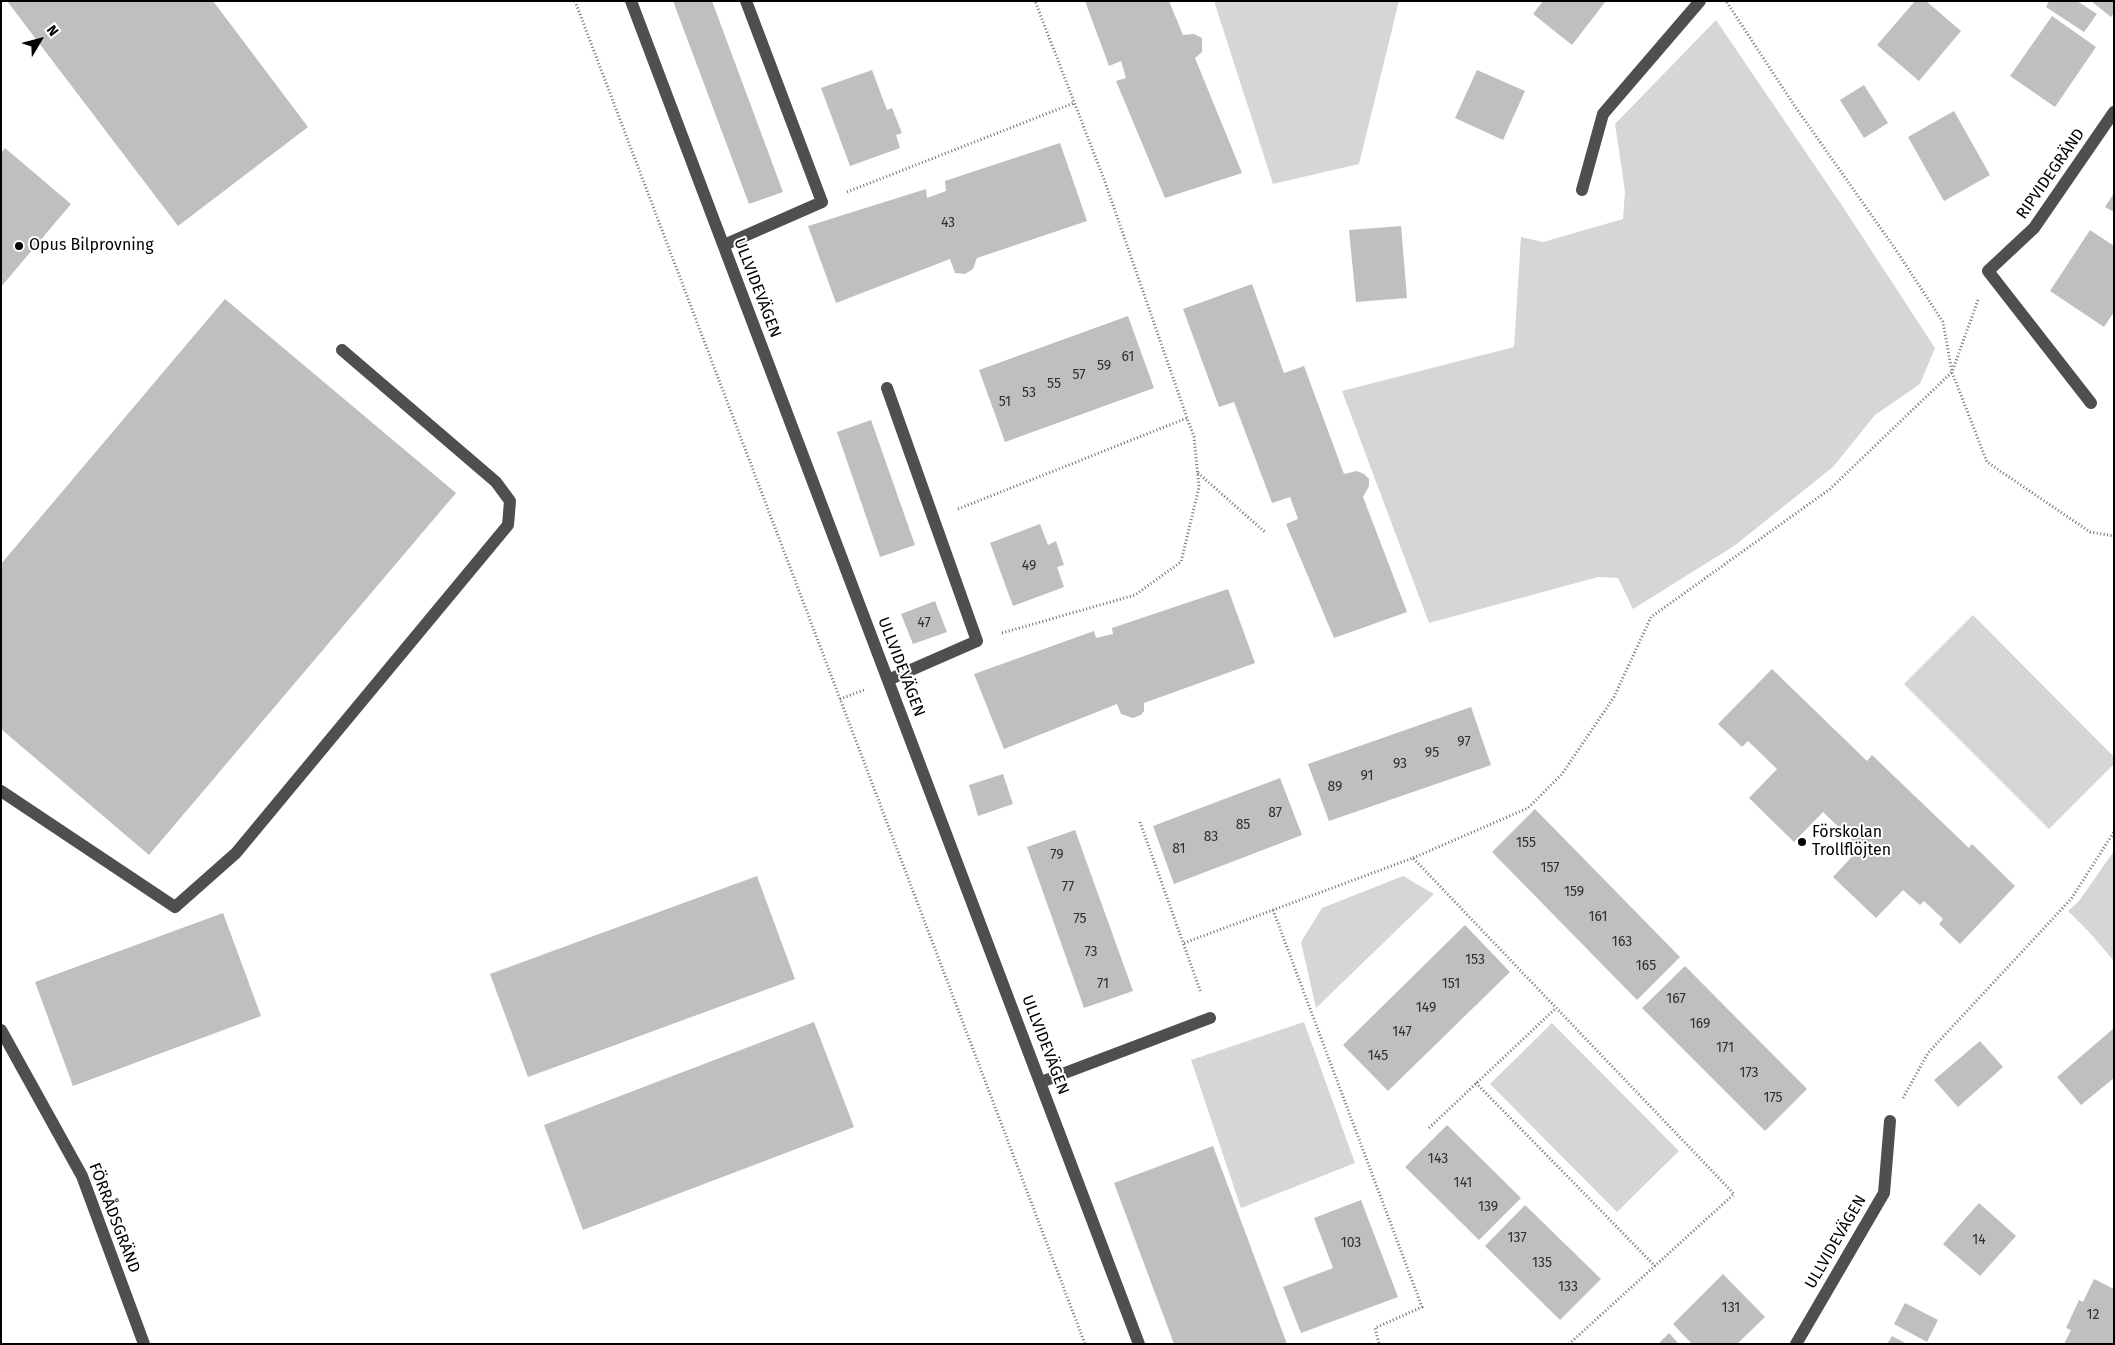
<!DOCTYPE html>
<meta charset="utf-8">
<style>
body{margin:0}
#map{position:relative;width:2115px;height:1345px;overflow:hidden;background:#fff;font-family:"Fira Sans",sans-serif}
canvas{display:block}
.frame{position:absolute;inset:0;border:2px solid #000;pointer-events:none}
.north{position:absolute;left:15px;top:15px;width:50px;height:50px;-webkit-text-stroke:4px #fff;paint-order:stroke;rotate:53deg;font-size:14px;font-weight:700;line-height:20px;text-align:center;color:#000}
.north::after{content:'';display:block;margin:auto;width:18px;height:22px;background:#000;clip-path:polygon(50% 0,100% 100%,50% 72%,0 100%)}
</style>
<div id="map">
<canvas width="2115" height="1345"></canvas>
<div class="frame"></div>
<div class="north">N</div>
</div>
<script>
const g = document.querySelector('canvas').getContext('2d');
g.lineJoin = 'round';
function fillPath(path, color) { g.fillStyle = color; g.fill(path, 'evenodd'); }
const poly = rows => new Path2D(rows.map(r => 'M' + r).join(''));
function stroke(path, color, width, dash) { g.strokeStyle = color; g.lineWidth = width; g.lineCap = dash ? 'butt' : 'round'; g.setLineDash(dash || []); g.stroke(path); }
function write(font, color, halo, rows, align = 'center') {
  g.font = font + ' "Fira Sans",sans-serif'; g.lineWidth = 4; g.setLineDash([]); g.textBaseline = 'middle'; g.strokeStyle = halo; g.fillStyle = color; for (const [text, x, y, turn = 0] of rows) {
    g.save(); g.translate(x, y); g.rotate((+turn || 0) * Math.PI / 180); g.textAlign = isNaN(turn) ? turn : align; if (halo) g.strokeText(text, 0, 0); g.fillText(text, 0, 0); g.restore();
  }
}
fillPath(poly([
 [1214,1,1399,1,1359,164,1273,184],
 [1716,20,1841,204,1935,348,1920,384,1875,415,1833,467,1734,546,1633,609,1618,578,1598,577,1429,623,1342,391,1514,347,1521,237,1543,242,1623,219,1625,191,1615,124],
 [1973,615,2114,757,2114,764,2049,829,1904,684],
 [2114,851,2114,961,2090,933,2068,911,2079,901],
 [1403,876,1434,894,1316,1008,1301,942,1322,908],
 [1304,1022,1355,1163,1241,1208,1191,1060],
 [1552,1023,1679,1151,1617,1212,1490,1084]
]), '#d6d6d6');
fillPath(poly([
 [7,1,213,1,308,127,178,226],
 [673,1,712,1,783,192,749,204],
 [1085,1,1169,1,1183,35,1194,34,1202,38,1202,52,1195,58,1242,173,1165,198,1116,81,1126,78,1121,61,1109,66],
 [1543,1,1606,1,1572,45,1533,14],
 [1915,1,1926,1,1961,31,1919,81,1877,45],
 [2049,1,2077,1,2097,14,2084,32,2046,7],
 [2091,1,2114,1,2114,13,2111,17],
 [2052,16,2096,47,2055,107,2010,76],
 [872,70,887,110,892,108,902,133,896,135,900,148,850,166,821,88],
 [1477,70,1525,91,1503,140,1455,118],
 [1864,85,1888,123,1864,138,1840,100],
 [1954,111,1990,175,1944,201,1908,137],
 [1060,143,1087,221,977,258,973,269,965,274,955,273,950,259,836,303,808,226,926,189,927,198,946,191,945,181],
 [5,148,71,204,1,287,1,153],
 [2114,193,2114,212,2105,207],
 [1401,226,1407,298,1356,302,1349,230],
 [2090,230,2114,246,2114,312,2104,327,2050,291],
 [1252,284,1284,373,1304,366,1344,474,1357,471,1364,474,1369,479,1369,486,1363,497,1407,612,1334,638,1286,524,1298,519,1290,497,1272,503,1234,402,1219,407,1183,309],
 [225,299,456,493,149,855,1,729,1,564],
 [1128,316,1154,388,1005,442,979,370],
 [871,420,915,545,880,557,837,432],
 [1040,524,1048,545,1056,541,1064,565,1057,567,1064,587,1013,606,990,543],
 [1228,589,1255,663,1144,703,1144,711,1141,715,1133,718,1121,714,1117,704,1004,749,974,674,1094,631,1096,638,1113,634,1112,628],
 [935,601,947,632,913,644,901,614],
 [1772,669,1867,761,1872,755,1969,848,1972,844,2015,886,1960,944,1939,924,1943,919,1924,901,1920,905,1903,890,1876,918,1833,877,1860,848,1823,812,1794,842,1749,798,1777,769,1748,741,1742,747,1718,724],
 [1471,707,1491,765,1329,821,1308,764],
 [1003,774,1013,804,978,816,969,785],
 [1280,778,1302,835,1174,884,1153,826],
 [1535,809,1680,957,1637,1000,1492,852],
 [1075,830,1133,991,1084,1008,1027,847],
 [757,876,795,979,528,1077,490,974],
 [223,913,261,1016,73,1086,35,982],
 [1465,925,1510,972,1388,1091,1343,1045],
 [1685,966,1807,1089,1765,1131,1642,1008],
 [814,1022,854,1127,583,1230,544,1125],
 [2114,1028,2114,1078,2081,1105,2057,1077],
 [1980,1041,2003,1067,1958,1107,1934,1080],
 [1447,1125,1521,1198,1479,1240,1405,1167],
 [1213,1146,1287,1344,1174,1344,1114,1183],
 [1361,1200,1398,1297,1301,1333,1283,1287,1333,1268,1314,1218],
 [1979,1203,2016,1236,1980,1276,1943,1244],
 [1525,1205,1601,1279,1560,1320,1485,1246],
 [1723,1274,1765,1317,1737,1344,1692,1344,1673,1324],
 [2094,1279,2114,1289,2114,1344,2064,1344,2071,1330,2066,1328,2079,1300,2083,1302],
 [1905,1303,1938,1320,1927,1342,1894,1324],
 [1669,1333,1679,1344,1658,1344],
 [1892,1336,1907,1344,1887,1344]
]), '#bfbfbf');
stroke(poly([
 [575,1,1085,1344],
 [847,192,1074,103],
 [1978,300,1952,372,1987,462,2090,532,2114,536],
 [1198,473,1266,533],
 [958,509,1187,418],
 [1002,633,1135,595,1181,562,1199,487,1194,437,1187,418,1105,182,1035,1],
 [840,699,864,690],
 [1140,822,1201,993],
 [1413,858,1528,808,1562,774,1614,697,1651,617,1830,489,1952,372,1943,322,1896,250,1794,105,1726,1],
 [1273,910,1422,1307,1375,1328,1379,1344],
 [1184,943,1413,858,1734,1194,1569,1344],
 [1476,1083,1655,1266],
 [1903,1098,1928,1053,2071,899,2114,832],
 [1429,1128,1556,1008]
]), '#717171', 3, [1, 2.5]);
stroke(poly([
 [631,1,1139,1344],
 [1582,190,1603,114,1700,1],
 [724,245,822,202,746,1],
 [887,388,977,641,888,680],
 [2091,403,1988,271,2034,228,2114,112],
 [1,791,175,907,236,853,508,525,510,501,496,482,342,350],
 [1,1030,82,1176,144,1344],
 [1041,1082,1210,1018],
 [1796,1344,1884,1193,1890,1121]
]), '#4f4f4f', 12);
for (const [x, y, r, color] of [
 [19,246,5,"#000"],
 [1802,842,5,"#000"]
]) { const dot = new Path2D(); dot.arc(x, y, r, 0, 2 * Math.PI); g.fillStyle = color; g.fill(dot); stroke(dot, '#fff', 2); }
write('14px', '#303030', null, [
 ["43",948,223],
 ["61",1128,357],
 ["59",1104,366],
 ["57",1079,375],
 ["55",1054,384],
 ["53",1029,393],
 ["51",1005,402],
 ["49",1029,566],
 ["47",924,623],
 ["97",1464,742],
 ["95",1432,753],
 ["93",1400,764],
 ["91",1367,776],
 ["89",1335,787],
 ["87",1275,813],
 ["85",1243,825],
 ["83",1211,837],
 ["155",1526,843],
 ["81",1179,849],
 ["79",1057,855],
 ["157",1550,868],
 ["77",1068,887],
 ["159",1574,892],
 ["161",1598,917],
 ["75",1080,919],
 ["163",1622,942],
 ["73",1091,952],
 ["153",1475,960],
 ["165",1646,966],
 ["71",1103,984],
 ["151",1451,984],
 ["167",1676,999],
 ["149",1426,1008],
 ["169",1700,1024],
 ["147",1402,1032],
 ["171",1725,1048],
 ["145",1378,1056],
 ["173",1749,1073],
 ["175",1773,1098],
 ["143",1438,1159],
 ["141",1463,1183],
 ["139",1488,1207],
 ["137",1517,1238],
 ["14",1979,1240],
 ["103",1351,1243],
 ["135",1542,1263],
 ["133",1568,1287],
 ["131",1731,1308],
 ["12",2093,1315]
]);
write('16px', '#000', '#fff', [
 ["RIPVIDEGRÄND",2051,174,-55],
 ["ULLVIDEVÄGEN",757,288,69],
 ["ULLVIDEVÄGEN",901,667,69],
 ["ULLVIDEVÄGEN",1045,1045,69],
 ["FÖRRÅDSGRÄND",114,1218,69],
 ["ULLVIDEVÄGEN",1836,1242,-60]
]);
write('16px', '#000', '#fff', [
 ["Opus Bilprovning",29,246],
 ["Förskolan",1812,833],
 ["Trollflöjten",1812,851]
], 'left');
</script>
